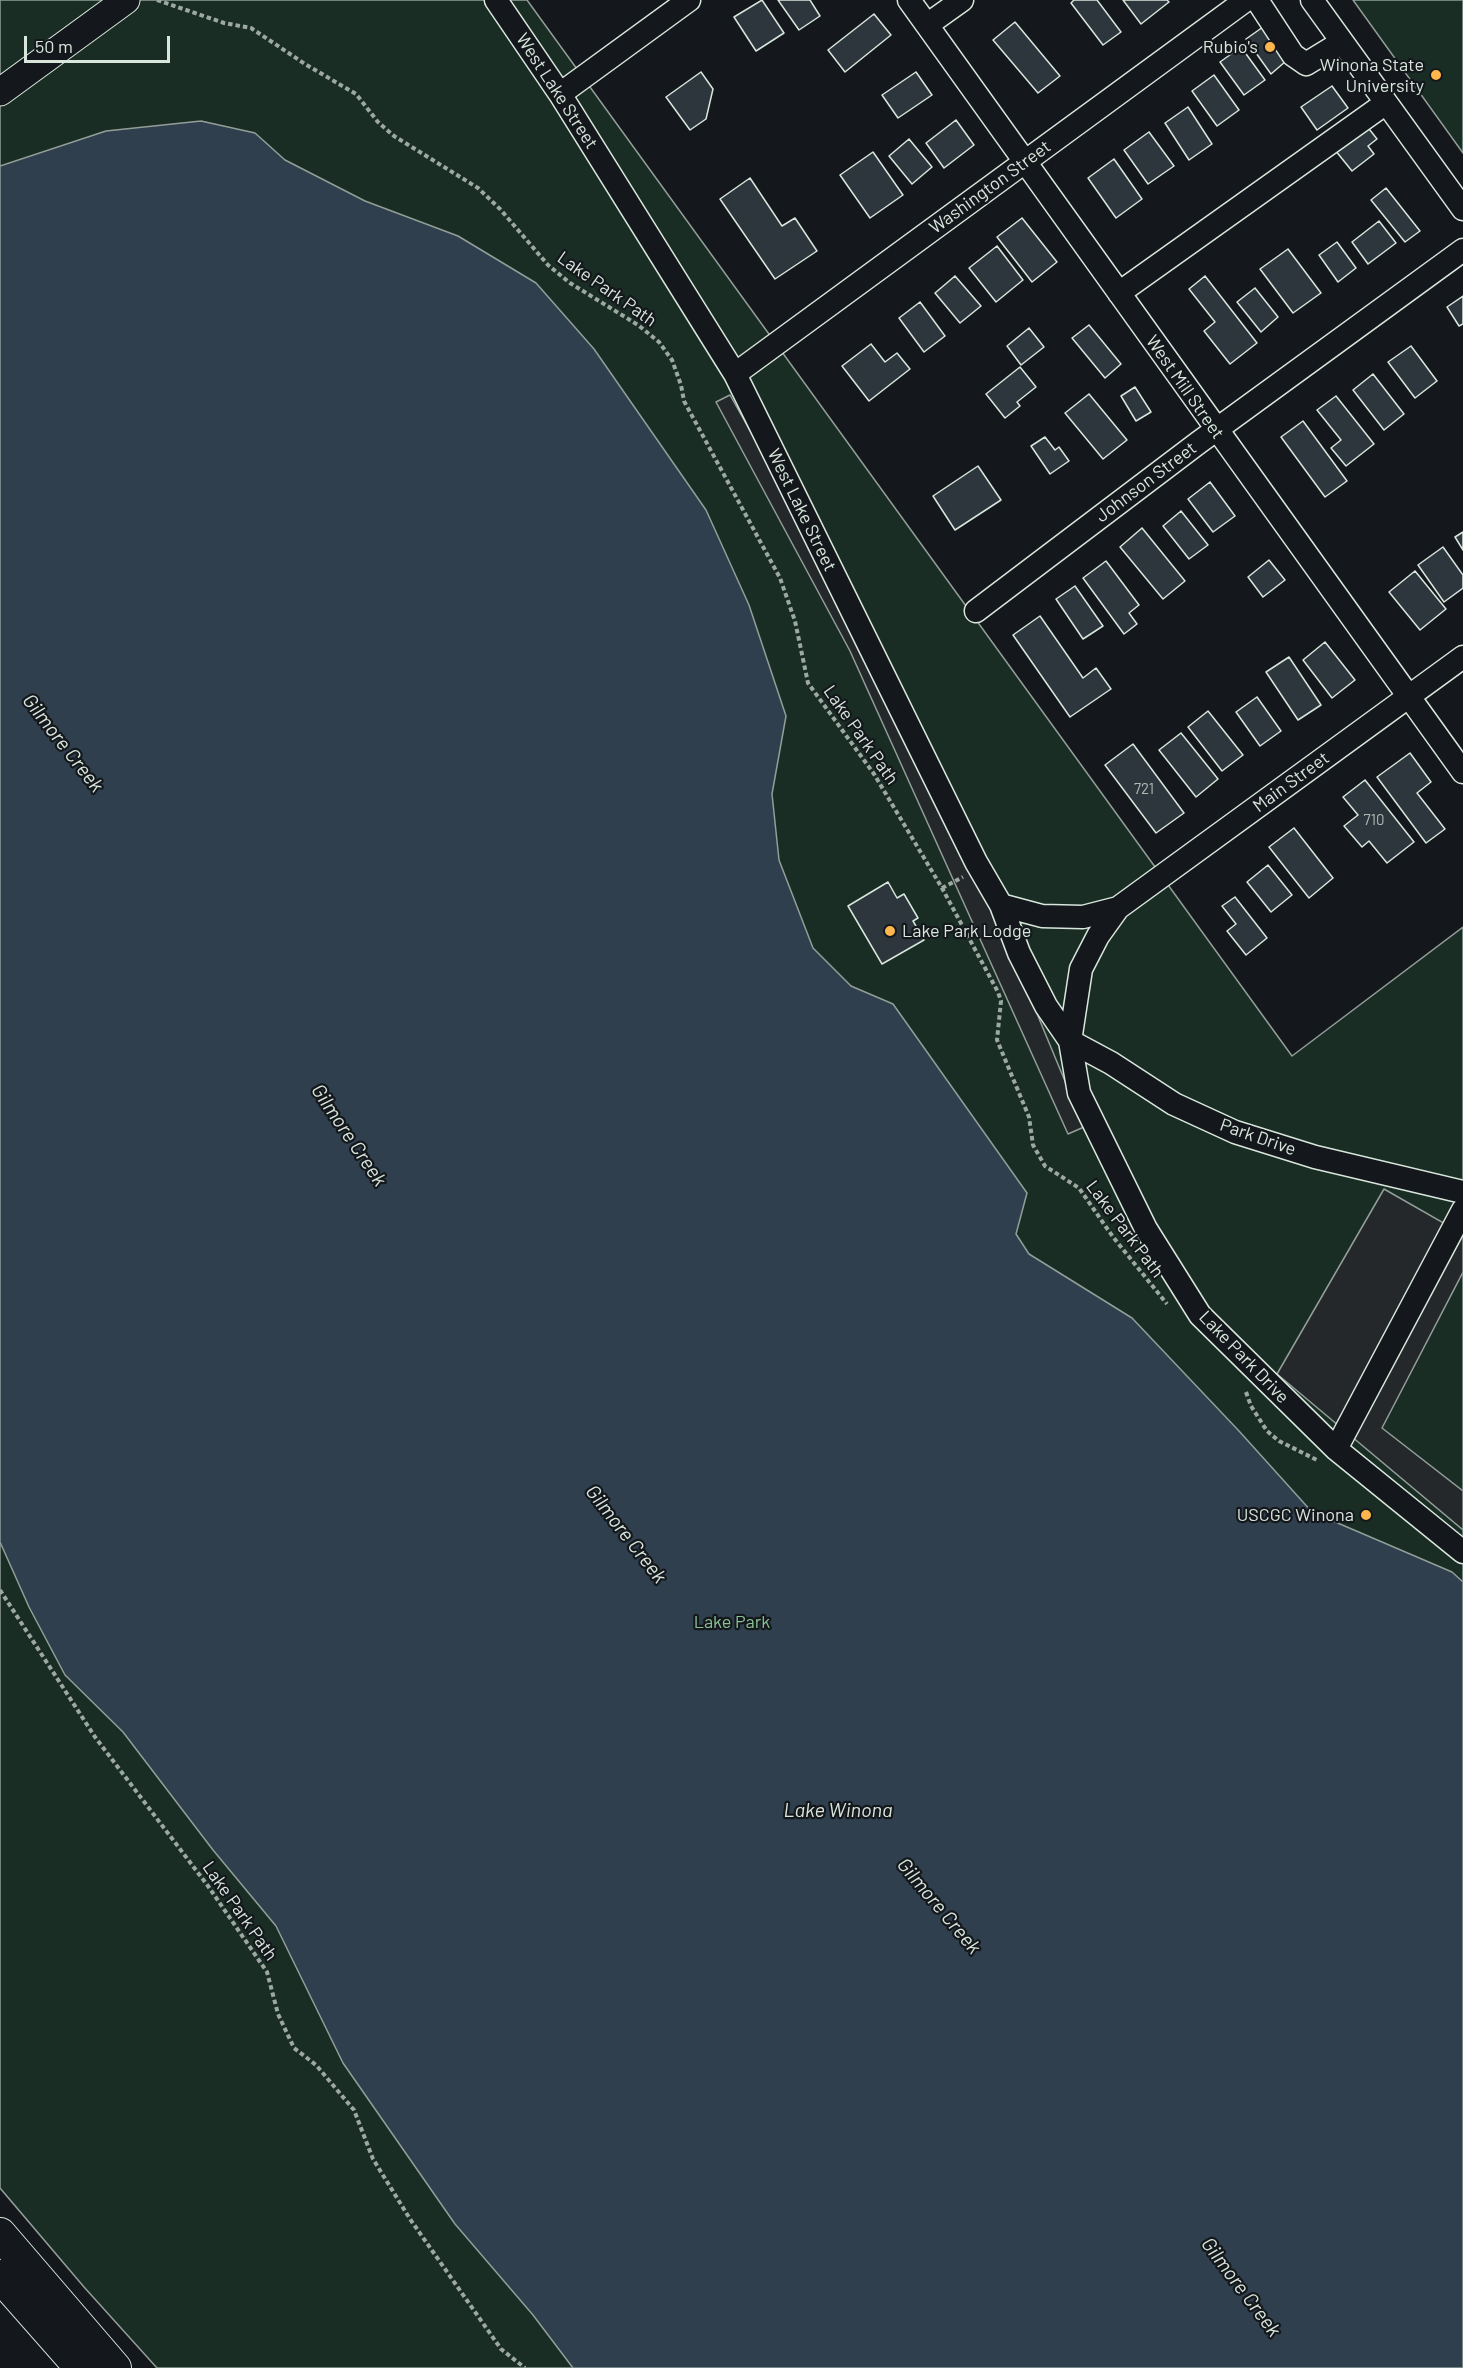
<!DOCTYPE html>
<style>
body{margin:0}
#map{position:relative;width:1463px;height:2368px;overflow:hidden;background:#14181c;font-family:Barlow,sans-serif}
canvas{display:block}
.scale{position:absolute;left:24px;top:36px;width:146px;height:27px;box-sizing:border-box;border:3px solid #d8e6dc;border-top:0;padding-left:8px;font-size:18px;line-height:21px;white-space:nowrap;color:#d8e6dc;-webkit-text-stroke:4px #14181c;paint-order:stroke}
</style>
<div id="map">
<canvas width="1463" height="2368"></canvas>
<div class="scale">50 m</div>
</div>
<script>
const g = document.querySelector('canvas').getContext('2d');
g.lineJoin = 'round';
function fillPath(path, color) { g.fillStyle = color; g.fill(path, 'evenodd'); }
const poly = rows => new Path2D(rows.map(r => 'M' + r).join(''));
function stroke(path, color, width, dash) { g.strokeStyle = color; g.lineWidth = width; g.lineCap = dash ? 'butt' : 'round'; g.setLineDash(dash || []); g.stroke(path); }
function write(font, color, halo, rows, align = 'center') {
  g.font = font + ' Barlow,sans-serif'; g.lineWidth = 4.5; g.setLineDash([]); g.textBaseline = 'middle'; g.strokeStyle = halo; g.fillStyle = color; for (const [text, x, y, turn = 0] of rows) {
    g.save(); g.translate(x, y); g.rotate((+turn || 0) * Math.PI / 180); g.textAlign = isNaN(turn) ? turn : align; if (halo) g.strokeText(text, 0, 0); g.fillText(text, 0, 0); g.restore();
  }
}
const green = poly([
 [0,0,527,0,1292,1056,1463,927,1463,2368,157,2368,84,2287,0,2188,0,0],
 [1353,0,1463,0,1463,153,1353,0]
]);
fillPath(green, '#1a2d24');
stroke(green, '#939e99', 1.5);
const parking = poly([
 [730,395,829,571,1006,939,1084,1127,1068,1134,850,651,716,402,730,395],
 [1384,1189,1463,1234,1463,1272,1382,1428,1463,1491,1463,1530,1277,1374,1384,1189]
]);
fillPath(parking, '#24282b');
stroke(parking, '#939e99', 1.5);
const water = poly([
 [201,121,255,133,285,160,365,201,458,236,536,283,594,349,706,510,749,605,786,716,772,794,779,860,813,948,851,986,893,1004,1027,1193,1016,1234,1029,1254,1132,1318,1239,1431,1312,1512,1452,1572,1463,1582,1463,2368,573,2368,533,2315,455,2224,343,2063,276,1926,213,1850,123,1732,65,1675,29,1607,0,1542,0,166,106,131,201,121]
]);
fillPath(water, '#2f3f4d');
stroke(water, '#939e99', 1.5);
const building = poly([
 [762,0,784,33,756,51,734,17,762,0],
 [778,0,810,0,820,16,799,30,778,0],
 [1074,0,1097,0,1121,32,1103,45,1071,3,1074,0],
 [1123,0,1167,0,1169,2,1141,24,1123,0],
 [874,14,891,35,845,72,828,50,874,14],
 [1015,22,1060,76,1038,93,993,40,1015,22],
 [1270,22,1293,55,1271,74,1246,39,1270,22],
 [1241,47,1265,80,1244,95,1220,62,1241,47],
 [701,72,713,89,706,119,690,130,666,97,701,72],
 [916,72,932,95,898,118,882,95,916,72],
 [1214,75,1239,110,1217,126,1192,91,1214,75],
 [1332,86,1348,108,1317,130,1301,107,1332,86],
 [1188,107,1212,144,1189,160,1165,123,1188,107],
 [956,120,974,145,944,168,926,143,956,120],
 [1366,125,1377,139,1368,146,1374,154,1352,171,1335,150,1366,125],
 [1149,132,1174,166,1148,184,1124,150,1149,132],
 [909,139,932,167,912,184,889,156,909,139],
 [873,152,903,195,870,218,840,175,873,152],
 [1114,159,1142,199,1116,218,1088,178,1114,159],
 [750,178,782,226,795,218,817,251,775,279,720,199,750,178],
 [1386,188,1420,231,1405,242,1371,200,1386,188],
 [1022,218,1057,262,1032,282,997,237,1022,218],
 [1379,221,1396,243,1368,264,1352,242,1379,221],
 [1337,242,1356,268,1338,282,1319,255,1337,242],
 [997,246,1023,280,996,302,969,268,997,246],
 [1288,249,1321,293,1293,313,1260,269,1288,249],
 [955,276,981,306,960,323,935,293,955,276],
 [1205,276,1257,343,1230,364,1204,331,1215,322,1189,289,1205,276],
 [1255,288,1278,317,1261,332,1237,302,1255,288],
 [1463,296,1463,324,1459,326,1447,307,1463,296],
 [920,302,945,336,924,352,899,318,920,302],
 [1089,325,1121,364,1105,378,1072,338,1089,325],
 [1029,328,1044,347,1021,365,1007,346,1029,328],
 [871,344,885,362,897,353,910,369,869,401,842,366,871,344],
 [1411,346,1437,381,1415,398,1388,362,1411,346],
 [1020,367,1036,387,1017,402,1020,406,1005,418,986,394,1020,367],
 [1373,374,1404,414,1384,430,1353,390,1373,374],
 [1135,387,1151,412,1136,421,1121,396,1135,387],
 [1089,394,1127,440,1103,459,1065,413,1089,394],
 [1336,396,1374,444,1346,466,1331,448,1341,440,1317,410,1336,396],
 [1303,421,1347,481,1325,497,1281,437,1303,421],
 [1045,437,1055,450,1059,447,1069,461,1050,474,1031,446,1045,437],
 [978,466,1001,500,955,530,933,496,978,466],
 [1210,482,1235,516,1213,532,1188,499,1210,482],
 [1181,511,1208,545,1189,559,1163,526,1181,511],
 [1142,528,1185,581,1163,599,1120,547,1142,528],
 [1463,532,1463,550,1455,537,1463,532],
 [1443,547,1463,575,1463,588,1444,602,1418,565,1443,547],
 [1269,560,1285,580,1263,597,1248,577,1269,560],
 [1106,561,1139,605,1129,613,1137,624,1124,634,1083,578,1106,561],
 [1415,571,1446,609,1420,630,1389,592,1415,571],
 [1075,586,1103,626,1083,639,1056,599,1075,586],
 [1040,616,1083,678,1096,668,1111,689,1070,717,1013,635,1040,616],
 [1325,642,1355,680,1332,698,1303,660,1325,642],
 [1289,657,1321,705,1298,720,1266,672,1289,657],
 [1257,697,1281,731,1260,746,1236,712,1257,697],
 [1208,711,1243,755,1222,771,1188,727,1208,711],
 [1181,733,1218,779,1196,797,1159,750,1181,733],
 [1133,744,1184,813,1156,833,1105,765,1133,744],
 [1410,753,1431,782,1417,793,1445,829,1426,843,1377,777,1410,753],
 [1365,780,1414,842,1387,863,1369,841,1362,847,1344,826,1358,815,1343,797,1365,780],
 [1294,828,1333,878,1309,898,1269,847,1294,828],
 [1268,865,1292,895,1271,912,1247,882,1268,865],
 [888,882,897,898,904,894,918,918,913,921,924,940,882,964,848,906,888,882],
 [1235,897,1267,938,1246,955,1227,931,1236,924,1222,906,1235,897]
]);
fillPath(building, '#2c363c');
stroke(building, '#d8e6dc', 1.5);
const minor = poly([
 [496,0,560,94,735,374,976,862,1001,905,1019,953,1046,1006,1070,1041,1111,1063,1174,1104,1235,1132,1315,1157,1463,1192],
 [909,0,1463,772],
 [1257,0,1293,55,1306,64,1342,42],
 [1312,0,1463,209],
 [927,25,962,0],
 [560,94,689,0],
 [1119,293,1386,103],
 [735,374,1246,0],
 [976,611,1198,443,1463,250],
 [1463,657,1118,908,1098,936,1081,969,1070,1041,1079,1093,1146,1229,1200,1315,1336,1449,1463,1552],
 [1001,905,1042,916,1083,917,1118,908],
 [1336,1449,1463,1210]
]);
const major = poly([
 [0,92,126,0]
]);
const highway = poly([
 [0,2234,115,2368],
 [0,2276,81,2368]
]);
stroke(minor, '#d8e6dc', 25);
stroke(major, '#d8e6dc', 29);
stroke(highway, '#d8e6dc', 34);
stroke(poly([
 [157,0,224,23,251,28,305,64,356,94,378,122,394,136,478,188,500,209,548,265,570,283,638,325,659,342,672,360,681,385,684,401,780,578,795,621,808,683,874,774,942,888,998,992,1001,1001,997,1040,1029,1117,1033,1145,1045,1166,1079,1188,1113,1237,1167,1304],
 [942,888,963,877],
 [1246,1392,1251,1406,1267,1431,1279,1441,1317,1460],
 [0,1590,95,1737,208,1886,267,1972,278,2014,294,2048,316,2065,354,2110,373,2159,410,2219,501,2349,525,2368]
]), '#9da8a2', 4, [4.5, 3]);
stroke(minor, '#14181c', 22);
stroke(major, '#14181c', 27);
stroke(highway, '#14181c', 32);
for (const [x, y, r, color] of [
 [1270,47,6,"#ffb74d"],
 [1436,75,6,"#ffb74d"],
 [890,931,6,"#ffb74d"],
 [1366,1515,6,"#ffb74d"]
]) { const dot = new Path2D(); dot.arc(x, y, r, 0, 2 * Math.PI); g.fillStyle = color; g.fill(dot); stroke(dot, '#14181c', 2); }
write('15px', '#adbab4', null, [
 ["721",1144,789],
 ["710",1374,820]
]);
write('18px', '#d8e6dc', '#14181c', [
 ["Rubio's",1258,47],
 ["Winona State",1424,65],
 ["University",1424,86],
 ["Lake Park Lodge",902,931,"left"],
 ["USCGC Winona",1354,1515]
], 'right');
write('18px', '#d8e6dc', '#14181c', [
 ["West Lake Street",557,91,57],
 ["Washington Street",990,187,-36],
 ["Lake Park Path",607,289,35],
 ["West Mill Street",1185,387,55],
 ["Johnson Street",1146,482,-37],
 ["West Lake Street",802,510,64],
 ["Lake Park Path",861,735,55],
 ["Main Street",1291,782,-36],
 ["Park Drive",1258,1137,19],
 ["Lake Park Path",1125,1229,53],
 ["Lake Park Drive",1244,1357,46],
 ["Lake Park Path",240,1911,55]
]);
write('18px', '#8ac095', '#14181c', [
 ["Lake Park",732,1622]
]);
write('italic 20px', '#d8e6dc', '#14181c', [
 ["Gilmore Creek",63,743,52],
 ["Gilmore Creek",349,1135,56],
 ["Gilmore Creek",626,1534,52],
 ["Lake Winona",838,1810],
 ["Gilmore Creek",939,1906,50],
 ["Gilmore Creek",1241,2287,53]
]);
</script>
